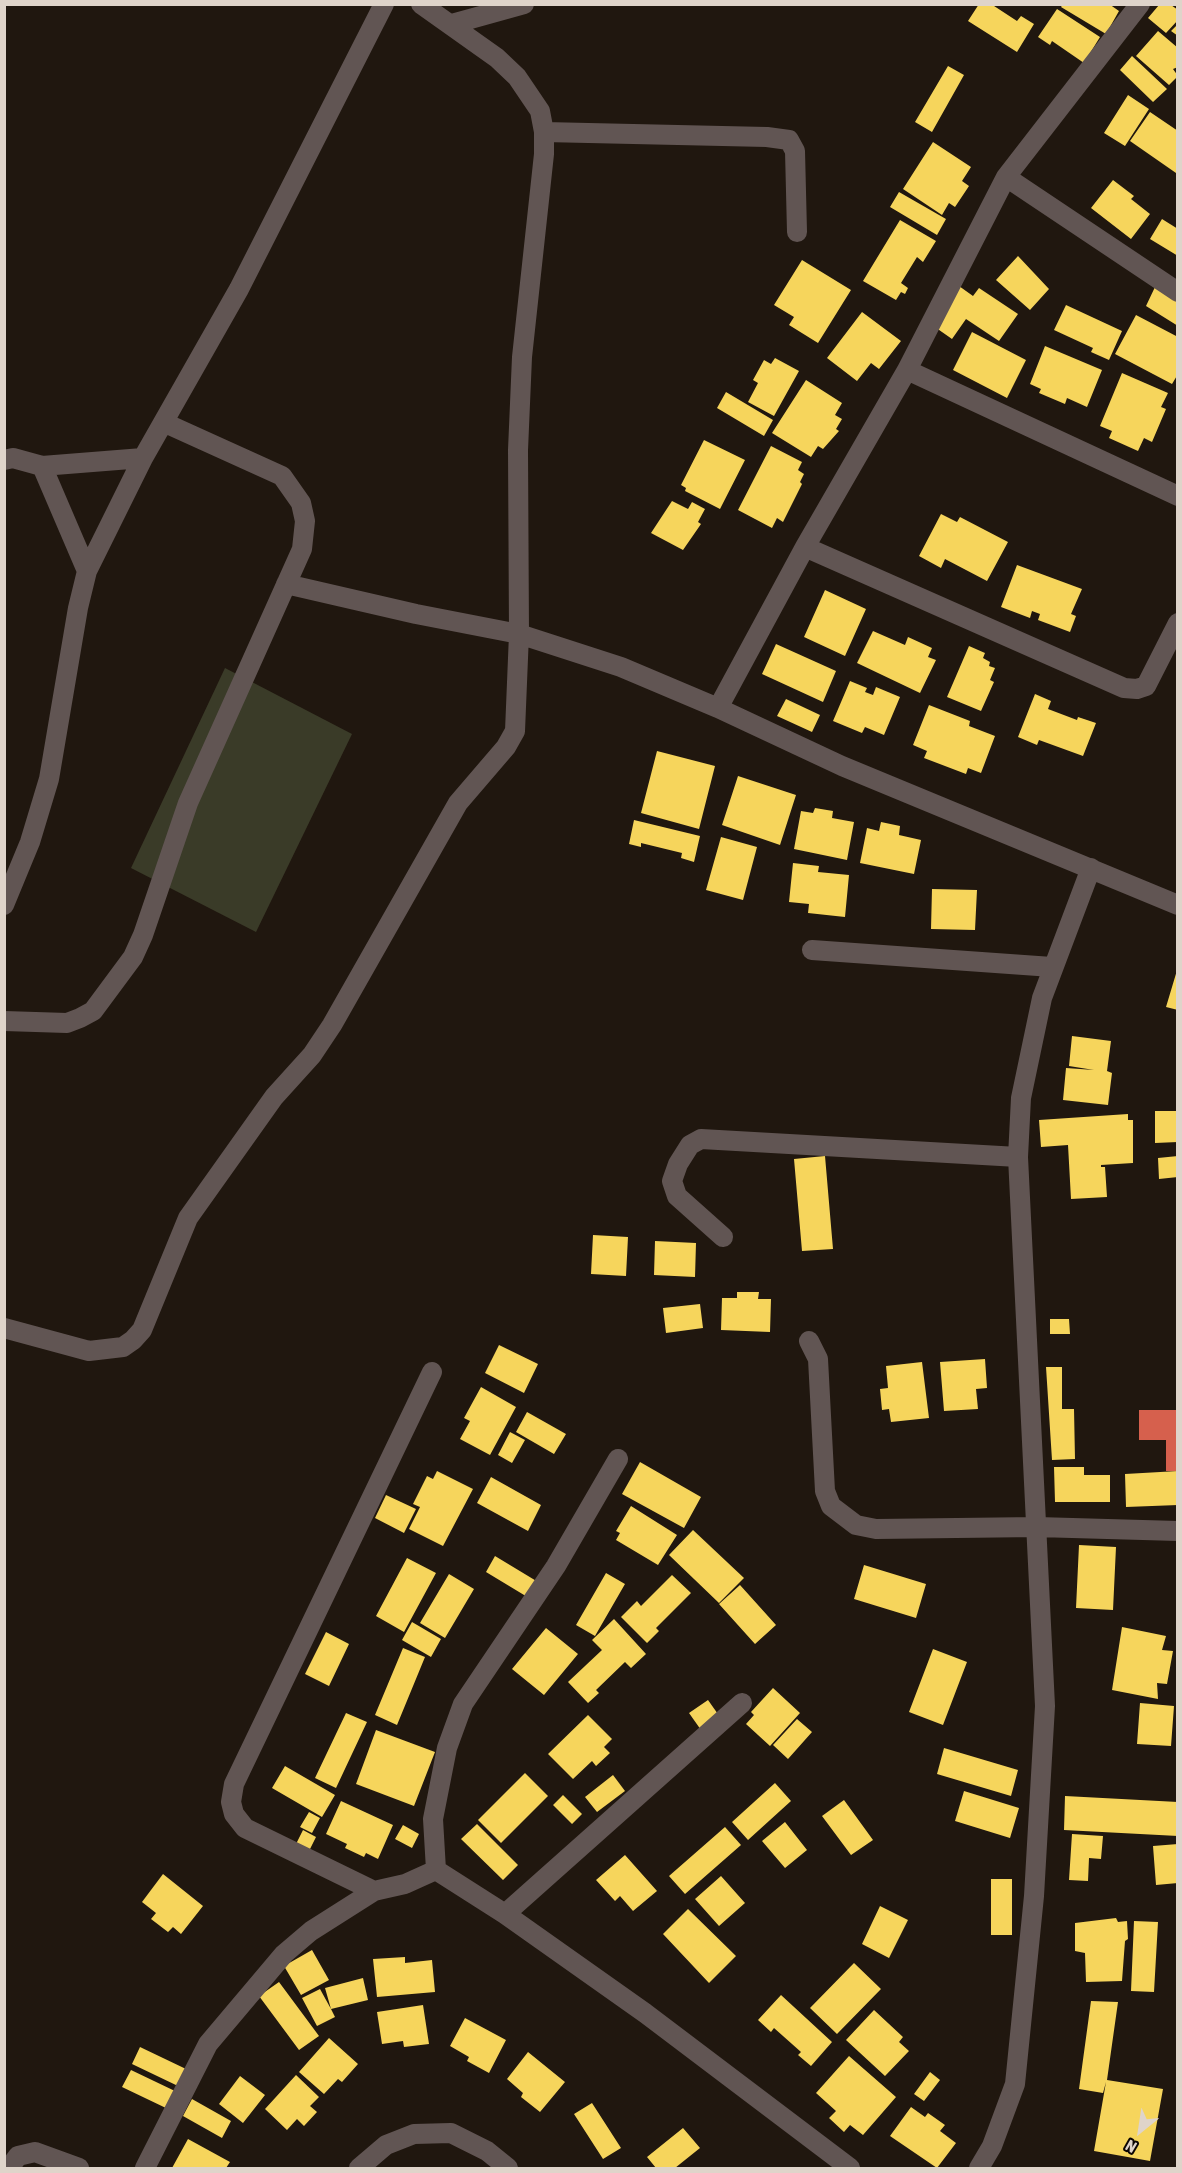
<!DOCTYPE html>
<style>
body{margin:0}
#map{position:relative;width:1182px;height:2173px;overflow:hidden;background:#20170f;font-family:"Asap Condensed",sans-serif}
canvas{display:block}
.frame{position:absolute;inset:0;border:6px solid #dfd4ca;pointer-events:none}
.north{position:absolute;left:1110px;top:2101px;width:60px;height:60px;-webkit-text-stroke:4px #0b0502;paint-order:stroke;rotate:210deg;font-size:16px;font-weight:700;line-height:24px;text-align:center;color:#dfd4ca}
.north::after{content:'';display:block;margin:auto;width:21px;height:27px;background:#dfd4ca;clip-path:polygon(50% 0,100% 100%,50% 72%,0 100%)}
</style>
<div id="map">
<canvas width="1182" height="2173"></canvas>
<div class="frame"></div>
<div class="north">N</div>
</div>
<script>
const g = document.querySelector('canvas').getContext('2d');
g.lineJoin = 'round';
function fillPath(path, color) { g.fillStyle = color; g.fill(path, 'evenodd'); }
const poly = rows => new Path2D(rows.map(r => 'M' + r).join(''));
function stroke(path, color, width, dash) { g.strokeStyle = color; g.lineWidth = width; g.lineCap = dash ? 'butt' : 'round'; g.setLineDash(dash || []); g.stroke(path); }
fillPath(poly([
 [225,668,352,734,256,932,131,868]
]), '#3a3b28');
fillPath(poly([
 [979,4,991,4,1017,21,1021,16,1034,24,1017,52,968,21],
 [1063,4,1109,4,1119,11,1106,34,1061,7],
 [1159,5,1171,5,1178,10,1178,20,1166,33,1148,18],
 [1057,9,1100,37,1084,63,1052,41,1050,45,1038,37],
 [1178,24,1178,36,1171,31],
 [1158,31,1178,48,1178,67,1173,69,1178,76,1169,85,1136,56],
 [1132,56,1167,89,1153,102,1120,70],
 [948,66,964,75,932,132,915,122],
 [1128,95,1149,109,1125,146,1104,133],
 [1150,112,1178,131,1176,173,1130,141],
 [933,142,971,167,962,181,969,186,955,207,949,203,942,215,903,189],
 [1113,180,1134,196,1131,199,1150,214,1131,239,1091,208],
 [899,192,946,219,937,235,890,207],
 [1162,219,1178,229,1178,256,1150,239],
 [900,220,936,241,923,262,917,257,901,283,908,288,905,294,901,292,896,300,863,281],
 [1018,256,1049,289,1030,310,996,280],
 [802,260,851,290,818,343,789,325,794,317,774,305],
 [959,286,973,296,979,288,1018,314,999,341,966,319,952,339,932,325],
 [1155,287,1178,298,1178,326,1146,306],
 [1066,305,1122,331,1109,360,1091,352,1093,348,1054,330],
 [862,312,901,341,879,369,871,363,857,381,827,358],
 [1136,315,1178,337,1178,374,1172,384,1115,354],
 [972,332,1026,360,1007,398,953,370],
 [1045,346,1102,370,1087,407,1067,398,1065,404,1039,393,1041,389,1030,384],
 [775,358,799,371,774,416,748,402,758,383,753,380,764,360,771,364],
 [1122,373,1168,393,1161,407,1166,409,1152,442,1144,438,1138,451,1109,438,1112,431,1100,426],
 [806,380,842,403,835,415,842,419,836,429,839,431,823,449,818,446,811,457,772,433],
 [726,392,773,420,764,436,717,408],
 [704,440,745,460,720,509,685,491,686,488,681,485],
 [771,446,802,462,798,470,804,474,800,482,802,484,783,522,777,518,772,528,738,510],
 [672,501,688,509,692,502,705,509,698,522,701,524,683,550,651,533],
 [941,514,957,522,960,517,1008,542,987,581,945,559,941,568,919,556],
 [1017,565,1082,589,1071,614,1076,616,1070,632,1038,620,1040,614,1032,611,1030,618,1001,607],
 [825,590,866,609,845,656,804,637],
 [873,631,905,645,908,637,932,648,928,657,936,660,920,693,857,663],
 [776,644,836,671,823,702,762,674],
 [969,646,985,653,983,658,990,662,989,666,995,668,990,680,994,682,981,711,947,697],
 [850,681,867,688,865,692,873,695,876,687,900,697,884,735,865,727,862,733,833,721],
 [1035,694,1051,701,1048,709,1077,720,1078,717,1096,723,1083,756,1039,740,1037,745,1018,737],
 [786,699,820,715,812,732,777,716],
 [929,705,970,721,969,726,995,736,981,773,968,768,966,774,924,758,927,751,913,745],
 [657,751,715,766,699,829,641,813],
 [738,776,796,795,780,845,722,825],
 [815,808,833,811,832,818,854,822,847,860,794,849,801,811,813,813],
 [634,820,700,836,694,862,681,858,682,853,641,843,641,847,629,844],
 [881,822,900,826,899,835,921,840,914,874,860,863,867,828,879,831],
 [721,837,757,847,743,900,706,890],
 [793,863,819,866,818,872,849,875,845,917,808,913,809,904,789,902],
 [932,889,977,890,975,930,931,929],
 [1178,967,1178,1010,1166,1007],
 [1072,1036,1111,1041,1107,1071,1112,1073,1108,1105,1063,1100,1066,1068,1094,1070,1069,1066],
 [1155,1111,1178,1111,1178,1142,1155,1143],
 [1128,1114,1128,1120,1133,1120,1133,1163,1101,1165,1101,1167,1105,1167,1107,1197,1071,1199,1068,1145,1041,1147,1039,1120],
 [825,1156,833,1249,802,1251,794,1159],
 [1178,1156,1178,1177,1159,1179,1158,1158],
 [593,1235,628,1237,626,1276,591,1274],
 [655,1241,696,1243,695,1277,654,1275],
 [737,1292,759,1292,758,1299,771,1299,770,1332,721,1330,722,1298,737,1298],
 [700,1304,703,1328,666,1333,663,1308],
 [1050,1319,1069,1319,1070,1334,1050,1334],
 [499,1345,538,1364,524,1393,485,1373],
 [985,1359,987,1388,976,1389,978,1409,944,1411,940,1362],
 [922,1362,929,1418,891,1422,889,1409,882,1410,880,1389,888,1388,886,1366],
 [1046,1367,1062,1367,1062,1409,1074,1409,1075,1459,1052,1460],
 [481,1387,516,1407,490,1455,460,1439,470,1421,464,1418],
 [527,1412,566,1434,554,1454,516,1432],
 [510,1432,525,1440,512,1463,498,1455],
 [640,1462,701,1497,684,1528,622,1494],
 [1054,1467,1084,1467,1084,1475,1110,1475,1110,1502,1055,1502],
 [437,1471,473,1489,443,1546,409,1529,420,1507,413,1504,427,1476,433,1479],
 [1178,1471,1178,1505,1126,1507,1125,1474],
 [491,1477,541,1505,528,1531,477,1503],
 [386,1495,416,1509,404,1533,375,1518],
 [631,1506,677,1535,658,1565,616,1540,620,1533,616,1531],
 [693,1530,744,1578,719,1603,669,1555],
 [1079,1545,1116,1547,1113,1610,1076,1608],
 [495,1556,538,1582,529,1598,486,1572],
 [407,1558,436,1573,404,1632,376,1616],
 [864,1565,926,1584,916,1618,854,1599],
 [606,1573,625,1584,595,1636,576,1625],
 [449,1574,474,1589,445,1638,420,1623],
 [672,1575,691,1593,656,1628,659,1631,647,1643,621,1617,637,1601,641,1606],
 [740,1585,776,1625,755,1644,719,1604],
 [614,1619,646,1654,631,1668,625,1662,596,1690,599,1693,588,1703,568,1682,602,1650,592,1640],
 [412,1622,441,1639,431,1657,402,1640],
 [1122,1627,1166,1636,1162,1650,1173,1651,1167,1684,1157,1683,1158,1699,1112,1690],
 [546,1628,578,1654,544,1695,512,1669],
 [326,1632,349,1644,329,1686,305,1674],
 [403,1648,425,1657,397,1725,375,1715],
 [933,1649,967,1662,943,1725,909,1712],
 [773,1688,800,1713,770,1746,746,1724,754,1715,751,1712],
 [708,1700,720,1717,701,1730,689,1713],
 [1140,1703,1174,1706,1171,1746,1137,1744],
 [346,1713,367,1722,336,1788,315,1778],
 [588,1715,612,1739,604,1747,610,1753,596,1766,592,1761,573,1779,548,1754],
 [797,1719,812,1732,788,1759,773,1745],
 [376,1730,435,1752,414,1806,356,1784],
 [944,1748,1018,1770,1011,1796,937,1774],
 [285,1766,335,1795,322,1817,272,1788],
 [525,1773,548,1796,501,1843,478,1820],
 [613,1775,625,1791,597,1812,585,1797],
 [775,1783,791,1801,748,1840,732,1822],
 [964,1791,1019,1808,1010,1838,955,1821],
 [563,1795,582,1814,572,1824,553,1805],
 [1065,1796,1178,1802,1178,1836,1064,1830],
 [844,1800,873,1840,851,1855,822,1816],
 [341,1801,393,1825,378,1859,366,1853,364,1857,345,1848,347,1844,326,1834],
 [309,1812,320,1818,312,1833,300,1827],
 [785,1822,807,1850,785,1868,762,1841],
 [477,1824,518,1865,503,1880,461,1839],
 [403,1825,419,1834,412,1848,395,1839],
 [725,1827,741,1845,685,1894,669,1876],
 [303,1830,316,1837,309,1851,296,1844],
 [1072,1834,1103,1836,1101,1859,1089,1858,1088,1881,1069,1880],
 [1178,1844,1178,1883,1156,1885,1153,1846],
 [625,1855,657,1891,633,1911,620,1896,615,1901,596,1880],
 [163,1874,203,1906,181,1934,173,1927,168,1932,151,1919,156,1913,142,1902],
 [721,1876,745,1903,719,1926,695,1899],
 [991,1879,1012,1879,1012,1935,991,1935],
 [880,1906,908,1920,889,1958,862,1944],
 [688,1909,736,1956,709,1983,663,1934],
 [1116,1918,1118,1922,1127,1921,1128,1939,1125,1941,1122,1981,1086,1982,1085,1953,1075,1951,1075,1923],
 [1134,1921,1158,1922,1154,1992,1131,1991],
 [312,1950,329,1980,301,1995,284,1966],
 [405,1957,405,1963,432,1960,435,1992,377,1997,373,1959],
 [854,1963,881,1989,837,2034,810,2008],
 [363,1978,368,2000,331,2009,335,2017,317,2026,302,1998,320,1989,331,2009,325,1988],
 [279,1982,319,2036,299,2050,259,1996],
 [781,1995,832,2042,811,2066,798,2055,801,2052,774,2028,771,2032,758,2020],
 [1091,2001,1118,2002,1107,2080,1163,2089,1150,2161,1094,2151,1106,2082,1103,2093,1079,2089],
 [423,2005,429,2044,404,2047,403,2041,382,2044,377,2012],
 [874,2010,903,2037,899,2042,909,2051,885,2076,846,2040],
 [465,2018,506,2040,489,2073,467,2061,469,2057,450,2046],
 [329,2038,358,2064,342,2082,338,2079,324,2094,299,2072],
 [140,2047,186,2069,178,2086,132,2064],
 [528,2052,565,2082,540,2112,521,2097,523,2093,507,2079],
 [849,2056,896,2097,863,2135,850,2125,844,2132,829,2118,836,2111,816,2093],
 [131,2070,177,2092,168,2109,122,2087],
 [930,2072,940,2080,924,2101,914,2094],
 [296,2075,319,2097,310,2106,317,2112,304,2126,297,2119,287,2130,265,2109],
 [240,2076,265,2095,243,2123,219,2104],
 [192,2099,231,2121,222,2138,183,2116],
 [592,2103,621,2148,603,2159,574,2114],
 [911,2107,925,2117,928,2113,945,2125,940,2131,956,2143,937,2168,890,2136],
 [683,2128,700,2148,675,2168,656,2168,647,2157],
 [188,2139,230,2162,226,2168,172,2168]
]), '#f6d55c');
fillPath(poly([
 [1139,1410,1178,1410,1178,1471,1166,1471,1166,1440,1139,1440]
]), '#d6604d');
stroke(poly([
 [452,24,524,4],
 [544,132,767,137,789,140,795,151,797,232],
 [1006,177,1178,292],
 [907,370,1178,496],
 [4,460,13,458,42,466,143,458],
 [42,466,87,571],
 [805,547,1124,688,1137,689,1146,686,1178,623],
 [286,584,416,614,519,634,621,667,718,708,842,766,1178,905],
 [718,708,805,547,907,370,1006,177,1140,4],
 [4,905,30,842,49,779,78,608,87,571,143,458,239,289,384,4],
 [812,950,1052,967],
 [4,1021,67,1023,80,1018,93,1011,133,957,143,935,188,803,302,549,305,521,301,503,282,476,165,423],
 [723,1237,677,1196,672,1181,678,1164,690,1145,701,1139,1018,1157],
 [4,1328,89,1351,123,1347,133,1340,142,1330,188,1218,274,1097,312,1055,332,1025,458,803,506,747,515,731,519,634,518,450,522,357,544,154,544,132,540,111,517,77,497,58,421,4],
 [809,1341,818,1359,825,1491,831,1506,856,1525,876,1529,1037,1527,1178,1531],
 [618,1459,556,1566,463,1704,447,1748,433,1819,436,1870,505,1914,645,2013,850,2168],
 [374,1891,245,1828,234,1814,231,1802,234,1784,432,1372],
 [505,1914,742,1703],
 [9,2168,18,2156,35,2152,79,2168],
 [145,2168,208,2044,284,1954,311,1931,374,1891,405,1884,436,1870],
 [359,2168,386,2145,414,2134,451,2133,487,2151,508,2168],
 [979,2168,992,2146,1015,2084,1034,1896,1045,1706,1018,1157,1021,1098,1042,998,1091,868]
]), '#615553', 20);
</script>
